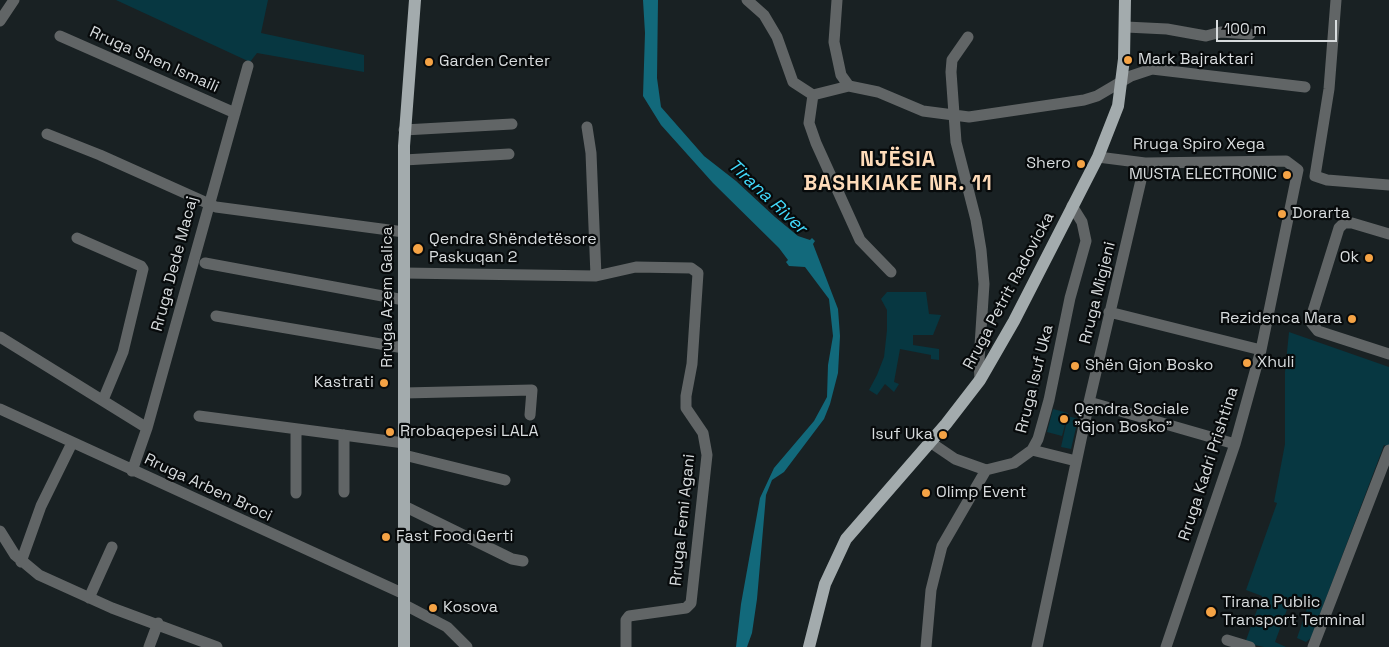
<!DOCTYPE html>
<meta charset="utf-8">
<style>
body{margin:0}
#map{position:relative;width:1389px;height:647px;overflow:hidden;background:#192123;font-family:"Space Grotesk",sans-serif}
canvas{display:block}
.scale{position:absolute;left:1216px;top:20px;width:121px;height:22px;box-sizing:border-box;border:2px solid #d8dcde;border-top:0;padding-left:6px;font-size:15px;line-height:18px;white-space:nowrap;color:#d8dcde;-webkit-text-stroke:4px #070a0b;paint-order:stroke}
</style>
<div id="map">
<canvas width="1389" height="647"></canvas>
<div class="scale">100 m</div>
</div>
<script>
const g = document.querySelector('canvas').getContext('2d');
g.lineJoin = 'round';
function fillPath(path, color) { g.fillStyle = color; g.fill(path, 'evenodd'); }
const poly = rows => new Path2D(rows.map(r => 'M' + r).join(''));
function stroke(path, color, width, dash) { g.strokeStyle = color; g.lineWidth = width; g.lineCap = dash ? 'butt' : 'round'; g.setLineDash(dash || []); g.stroke(path); }
function write(font, color, halo, rows, align = 'center') {
  g.font = font + ' "Space Grotesk",sans-serif'; g.lineWidth = 4.5; g.setLineDash([]); g.textBaseline = 'middle'; g.strokeStyle = halo; g.fillStyle = color; for (const [text, x, y, turn = 0] of rows) {
    g.save(); g.translate(x, y); g.rotate((+turn || 0) * Math.PI / 180); g.textAlign = isNaN(turn) ? turn : align; if (halo) g.strokeText(text, 0, 0); g.fillText(text, 0, 0); g.restore();
  }
}
fillPath(poly([
 [116,0,268,0,261,33,364,55,364,72,257,53,250,62],
 [887,292,926,292,929,314,941,315,933,335,913,335,913,345,939,349,939,360,931,359,931,355,900,349,894,382,899,384,894,392,885,384,877,395,869,390,877,375,884,357,887,330,887,310,881,299],
 [1289,332,1389,367,1389,447,1384,445,1311,638,1306,642,1297,638,1309,603,1292,596,1275,642,1286,647,1264,647,1245,643,1262,596,1246,590,1277,503,1274,502,1285,444,1285,372],
 [1053,409,1068,413,1062,436,1047,432],
 [1068,416,1078,419,1071,449,1061,447]
]), '#073741');
fillPath(poly([
 [643,0,658,0,657,78,661,107,704,156,736,181,775,217,798,236,810,240,812,238,815,241,813,244,838,309,840,336,838,373,830,404,824,419,784,472,772,480,766,495,757,599,752,633,747,647,736,647,741,604,760,498,774,468,814,421,827,397,828,365,833,336,829,299,805,267,789,266,786,262,788,260,779,248,713,183,661,125,643,96,645,33]
]), '#12697b');
stroke(poly([
 [747,0,764,15,777,37,793,82,813,95,849,86,878,92,923,111,969,117,1084,100,1097,96,1131,76,1152,69,1305,87],
 [837,0,834,42,841,75,849,86],
 [1336,0,1329,89,1315,176,1327,180,1389,185],
 [0,21,14,0],
 [1126,27,1167,29,1206,36,1221,32,1250,34],
 [60,36,235,113],
 [968,37,952,60,951,72,956,142,976,220,981,250,984,284,979,361,980,380],
 [813,95,809,123,816,143,860,240,891,272],
 [587,127,591,153,596,276],
 [404,130,512,124],
 [47,134,100,155,216,207,404,232],
 [1098,157,1145,163,1286,161,1298,170,1261,350,1235,444,1166,647],
 [404,160,509,154],
 [1389,234,1352,223,1344,223,1339,228,1310,321,1318,331,1389,354],
 [77,238,141,266,143,269,123,352,103,400],
 [205,263,404,300],
 [404,273,596,276,636,267,691,268,698,273,692,364,686,396,686,408,703,433,707,455,691,603,686,608,629,616,626,620,626,647],
 [1109,312,1261,350],
 [216,316,404,348],
 [0,337,147,428],
 [404,393,532,390,530,415],
 [1089,402,1235,444],
 [0,409,404,594],
 [199,416,404,443],
 [930,442,955,459,986,470,1014,463,1032,450,1038,439,1049,400,1070,298,1086,241,1082,222,1072,206],
 [1032,450,1076,461],
 [404,455,505,480],
 [132,471,147,428,248,66],
 [344,492,344,435],
 [296,493,296,429],
 [404,506,512,559,523,561],
 [0,531,15,555,39,575,112,608,217,647],
 [21,562,41,506,72,443],
 [89,598,112,547],
 [405,605,447,627,467,647],
 [1227,640,1250,647],
 [149,647,158,623],
 [926,647,931,590,942,546,986,470],
 [1037,647,1089,402,1145,163],
 [1313,647,1389,450]
]), '#616566', 11);
stroke(poly([
 [404,647,404,146,415,0],
 [809,647,825,584,846,539,946,424,980,380,1014,321,1098,157,1118,106,1124,59,1125,0]
]), '#a3abad', 12);
for (const [x, y, r, color] of [
 [1128,60,5,"#f5a345"],
 [429,62,5,"#f5a345"],
 [1081,164,5,"#f5a345"],
 [1287,175,5,"#f5a345"],
 [1282,214,5,"#f5a345"],
 [418,249,6,"#f5a345"],
 [1369,258,5,"#f5a345"],
 [1352,319,5,"#f5a345"],
 [1247,363,5,"#f5a345"],
 [1075,366,5,"#f5a345"],
 [384,383,5,"#f5a345"],
 [1064,419,5,"#f5a345"],
 [390,432,5,"#f5a345"],
 [943,435,5,"#f5a345"],
 [926,493,5,"#f5a345"],
 [386,537,5,"#f5a345"],
 [433,608,5,"#f5a345"],
 [1211,612,6,"#f5a345"]
]) { const dot = new Path2D(); dot.arc(x, y, r, 0, 2 * Math.PI); g.fillStyle = color; g.fill(dot); stroke(dot, '#070a0b', 2); }
write('16px', '#d8dcde', '#070a0b', [
 ["Rruga Shen Ismaili",154,60,24],
 ["Rruga Spiro Xega",1199,145],
 ["Rruga Dede Macaj",175,264,-75],
 ["Rruga Petrit Radovicka",1009,291,-62],
 ["Rruga Migjeni",1098,293,-76],
 ["Rruga Azem Galica",388,297,-90],
 ["Rruga Isuf Uka",1035,379,-76],
 ["Rruga Kadri Prishtina",1209,464,-72],
 ["Rruga Arben Broci",208,488,25],
 ["Rruga Femi Agani",683,520,-84]
]);
write('16px', '#d8dcde', '#070a0b', [
 ["Mark Bajraktari",1138,60],
 ["Garden Center",439,62],
 ["Shero",1071,164,"right"],
 ["MUSTA ELECTRONIC",1277,175,"right"],
 ["Dorarta",1292,214],
 ["Qendra Shëndetësore",429,240],
 ["Paskuqan 2",429,258],
 ["Ok",1359,258,"right"],
 ["Rezidenca Mara",1342,319,"right"],
 ["Xhuli",1257,363],
 ["Shën Gjon Bosko",1085,366],
 ["Kastrati",374,383,"right"],
 ["Qendra Sociale",1074,410],
 ["\"Gjon Bosko\"",1074,428],
 ["Rrobaqepesi LALA",400,432],
 ["Isuf Uka",933,435,"right"],
 ["Olimp Event",936,493],
 ["Fast Food Gerti",396,537],
 ["Tirana Public",1222,603],
 ["Transport Terminal",1222,621],
 ["Kosova",443,608]
], 'left');
write('italic 18px', '#42d9fb', '#070a0b', [
 ["Tirana River",767,197,43]
]);
g.letterSpacing = '1px';
write('bold 21px', '#fedbb9', '#070a0b', [
 ["NJËSIA",898,160],
 ["BASHKIAKE NR. 11",898,184]
]);
g.letterSpacing = '0px';
</script>
